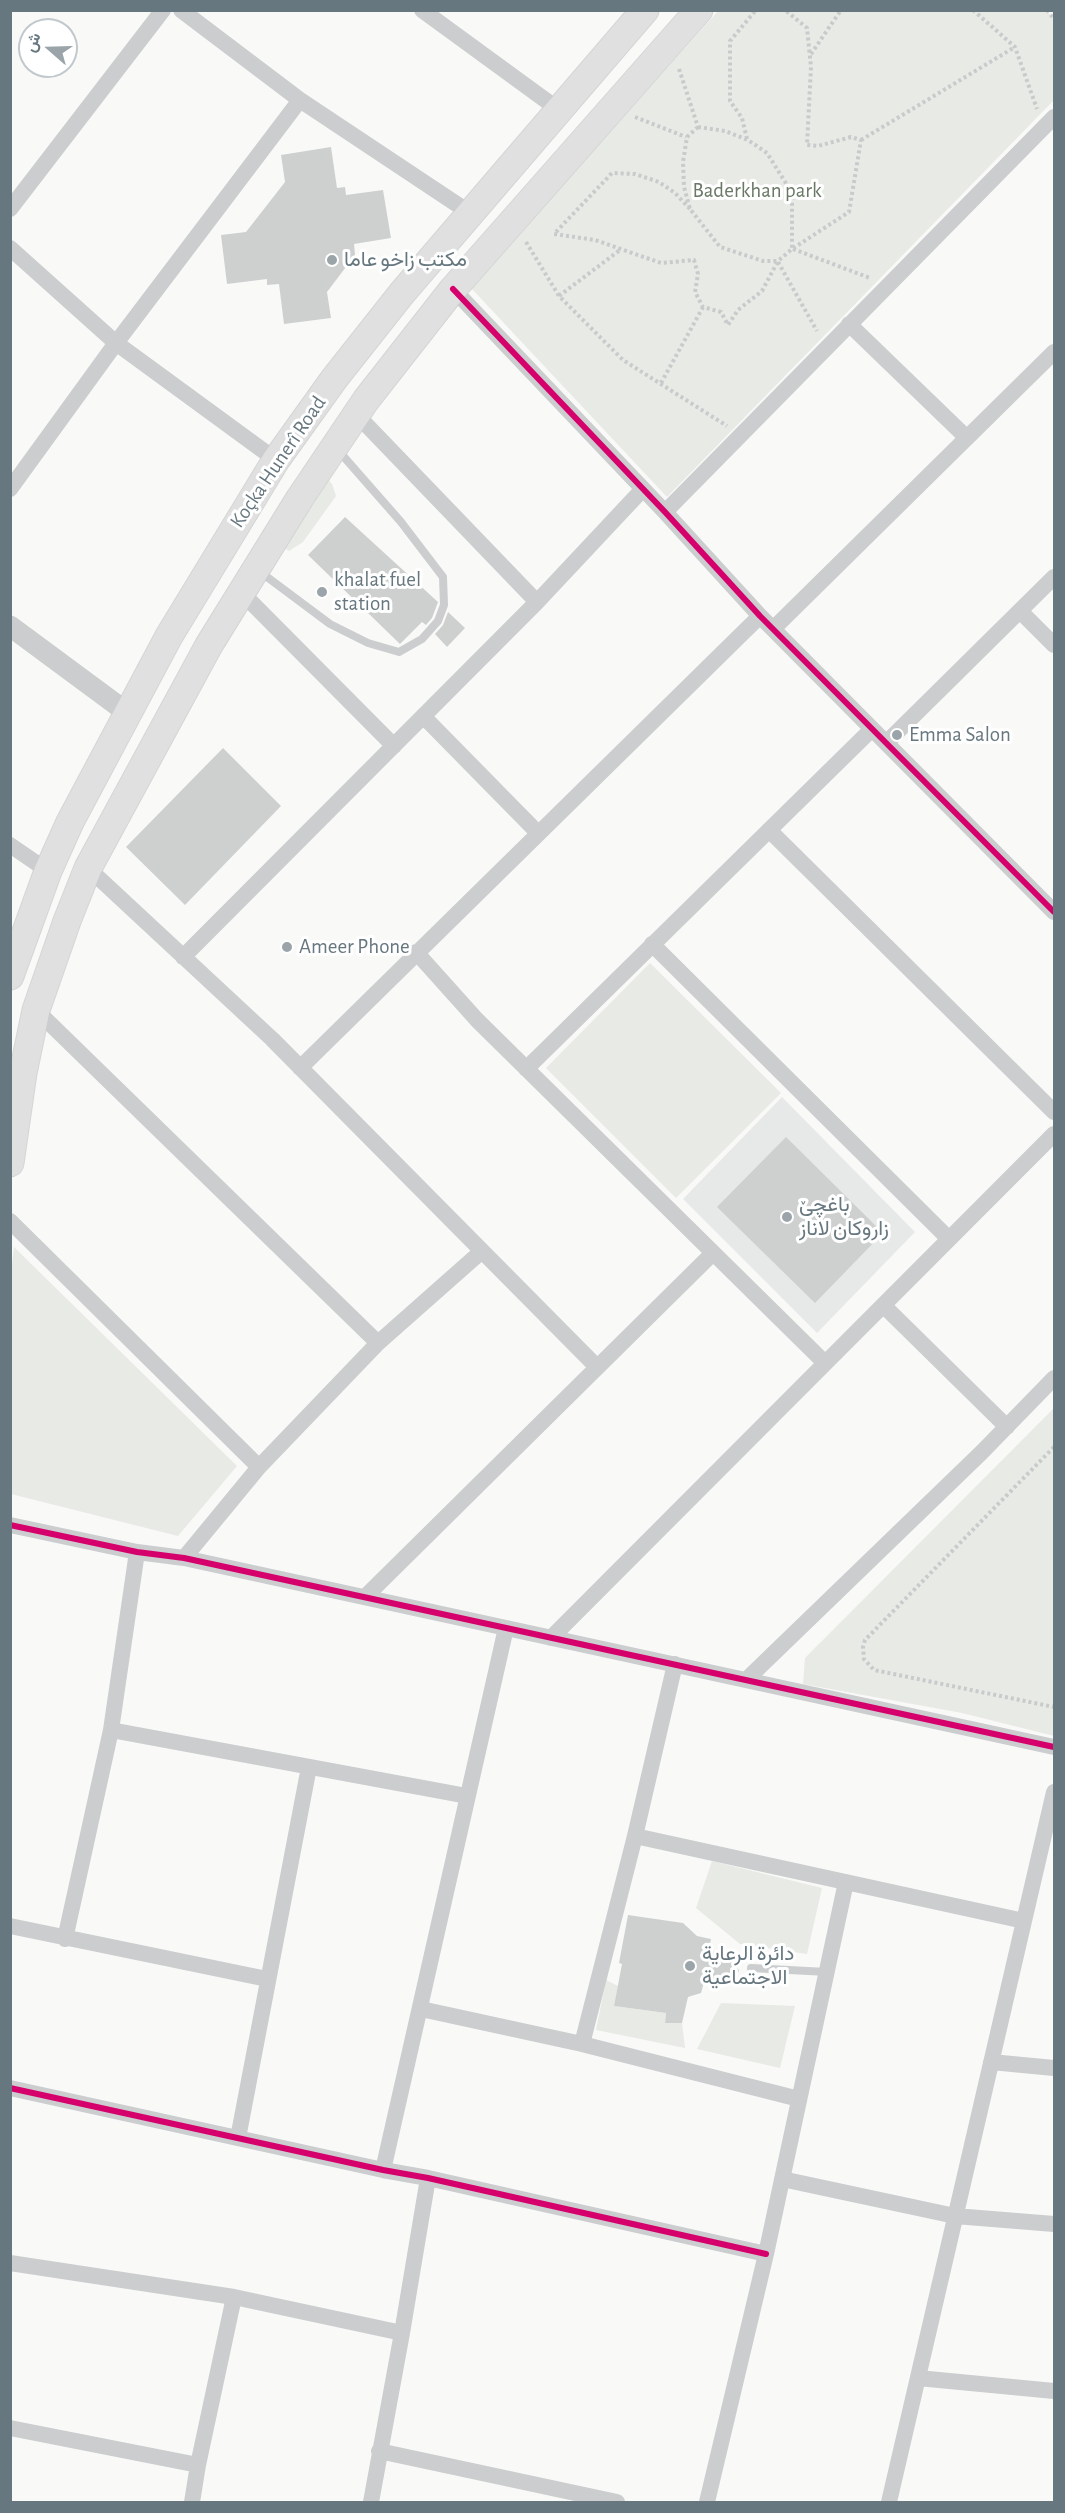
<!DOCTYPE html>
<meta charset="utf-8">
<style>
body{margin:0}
#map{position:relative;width:1065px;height:2513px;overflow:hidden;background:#f9f9f8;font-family:"Alegreya Sans",Vazirmatn,sans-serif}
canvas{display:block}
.frame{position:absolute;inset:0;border:12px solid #67777f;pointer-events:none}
.north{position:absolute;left:18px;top:18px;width:60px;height:60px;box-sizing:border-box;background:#fff;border:2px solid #c2c9cc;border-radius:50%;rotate:290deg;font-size:16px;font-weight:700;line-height:24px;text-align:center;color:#67777f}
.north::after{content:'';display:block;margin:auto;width:21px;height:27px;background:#9aa4a9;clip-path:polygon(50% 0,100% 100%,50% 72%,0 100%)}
</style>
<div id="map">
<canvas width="1065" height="2513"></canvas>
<div class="frame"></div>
<div class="north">ش</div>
</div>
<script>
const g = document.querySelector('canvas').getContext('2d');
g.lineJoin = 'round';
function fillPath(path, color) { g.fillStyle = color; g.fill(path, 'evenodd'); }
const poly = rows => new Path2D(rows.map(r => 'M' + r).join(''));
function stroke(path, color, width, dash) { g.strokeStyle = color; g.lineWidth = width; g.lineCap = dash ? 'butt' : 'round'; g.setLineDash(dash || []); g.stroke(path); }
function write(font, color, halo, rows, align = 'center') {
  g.font = font + ' "Alegreya Sans",Vazirmatn,sans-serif'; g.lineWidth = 6; g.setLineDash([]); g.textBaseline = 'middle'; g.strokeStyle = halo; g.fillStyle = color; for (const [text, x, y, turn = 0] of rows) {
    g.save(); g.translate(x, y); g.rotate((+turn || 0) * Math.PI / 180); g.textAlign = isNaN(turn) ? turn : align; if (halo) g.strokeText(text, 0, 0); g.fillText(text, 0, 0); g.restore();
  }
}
fillPath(poly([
 [782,1097,915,1232,817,1333,683,1199]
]), '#e7e9e8');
fillPath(poly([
 [1046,10,1054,19,1054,100,667,497,471,288,718,11],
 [323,473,332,484,336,496,303,542,289,551,273,541],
 [650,963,781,1093,676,1198,546,1068],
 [14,1247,237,1466,178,1536,11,1494,10,1285],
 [1054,1408,1054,1736,962,1713,803,1684,805,1658],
 [712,1861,822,1888,807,1954,740,1944,696,1908],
 [606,1980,618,1986,614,2006,666,2013,665,2023,682,2023,685,2048,596,2030],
 [721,2003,795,2006,780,2068,697,2049]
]), '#e8eae6');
fillPath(poly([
 [331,147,337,188,345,187,346,195,383,190,391,238,354,244,355,255,327,292,331,318,284,324,279,284,267,285,267,279,227,284,221,235,246,232,285,182,281,155],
 [345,517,438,602,432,618,426,625,422,622,400,644,308,555],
 [448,612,465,628,447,647,435,634,443,625],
 [223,748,281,806,185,905,126,847],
 [786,1137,883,1233,815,1303,717,1207],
 [628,1915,683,1923,697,1936,711,1939,709,1950,733,1957,739,1971,728,1985,704,1982,701,1993,688,1997,682,2023,665,2023,666,2013,614,2006,622,1964,619,1963]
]), '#ced0d0');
const primary = poly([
 [10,976,48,871,70,822,169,636,276,460,334,379,402,293,645,10],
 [10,1163,23,1073,36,1010,67,921,88,868,209,645,300,498,366,400,453,289,699,10]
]);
stroke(primary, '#d4d5d5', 29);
stroke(poly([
 [973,10,1015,47,1037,109],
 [1047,10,1054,19],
 [811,54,841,10],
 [679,69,698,127],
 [635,117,686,137],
 [698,127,687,137,683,162,684,187,690,209,720,247,763,261,778,261],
 [698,127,725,131,748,140,767,153,792,193,792,249],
 [747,139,742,118,730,101,730,41,756,10],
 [861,140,1015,47],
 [690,209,675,193,659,182,635,174,612,173,554,234,595,240,661,263,694,260,698,274,695,292,703,307,721,312,728,325,738,310,762,291,778,261,792,249,849,212,861,140,851,137,818,146,807,145,811,67,807,28,785,10],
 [526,242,559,296,623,360,727,426],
 [793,249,870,278],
 [778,262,817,331],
 [559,296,620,250],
 [661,383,703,307],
 [1054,1447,865,1640,863,1647,864,1659,874,1670,1054,1707]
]), '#c9cacb', 4, [3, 3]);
stroke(poly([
 [259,571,330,624,368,643,399,652,422,639,438,621,444,605,443,577,401,522,337,449],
 [751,1968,827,1972]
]), '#cbcdce', 8);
stroke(poly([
 [181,10,300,100,470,213],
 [422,10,559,110],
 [10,209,163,10],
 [10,248,116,343,276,460],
 [453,289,665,512,760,616,1054,912],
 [849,324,967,438],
 [356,414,537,602],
 [10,489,116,343,300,100],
 [665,512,1054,117],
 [242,593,394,746],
 [1020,611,1054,645],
 [773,629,1054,352],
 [423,716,538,833],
 [886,743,1054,577],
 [769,830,1054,1112],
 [10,845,48,871],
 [88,868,272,1039,596,1366],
 [652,944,949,1239],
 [416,952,477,1020,825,1363],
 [183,957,537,602,643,489],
 [36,1010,378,1343],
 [300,1068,760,616],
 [526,1069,872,729],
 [10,1221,259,1467],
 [883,1305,1007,1427],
 [10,1525,137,1552,184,1558,1054,1747],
 [137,1552,111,1730,467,1796],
 [184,1558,259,1467,378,1343,482,1251],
 [365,1597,713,1253],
 [551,1638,1054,1134],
 [746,1680,982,1452,1054,1378],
 [635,1836,1024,1921],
 [10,1926,267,1979],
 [65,1939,111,1730],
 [421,2009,582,2044,799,2099],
 [582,2044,635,1836,675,1664],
 [991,2062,1054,2068],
 [10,2088,383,2170,428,2178,766,2254],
 [238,2138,309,1767],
 [383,2170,506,1628],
 [782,2179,955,2216,1054,2224],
 [10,2263,234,2297,402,2333],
 [918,2378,1054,2391],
 [10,2428,198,2465],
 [379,2451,617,2502],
 [192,2502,198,2465,234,2297],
 [371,2502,402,2333,428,2178],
 [707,2502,766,2254,846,1882],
 [889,2502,1054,1792]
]), '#cbcdce', 16);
stroke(poly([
 [10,626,129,714]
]), '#cbcdce', 21);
stroke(primary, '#e0e0e1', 27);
stroke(poly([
 [453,289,665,512,760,616,1054,912],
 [10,1525,137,1552,184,1558,1054,1747],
 [10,2088,383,2170,428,2178,766,2254]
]), '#d6006c', 6);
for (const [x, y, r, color] of [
 [332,260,6,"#9aa4a9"],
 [322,592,6,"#9aa4a9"],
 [897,735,6,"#9aa4a9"],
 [287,947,6,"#9aa4a9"],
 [787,1217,6,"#9aa4a9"],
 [690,1966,6,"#9aa4a9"]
]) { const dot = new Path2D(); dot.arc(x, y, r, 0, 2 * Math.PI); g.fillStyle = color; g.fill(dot); stroke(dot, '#fff', 2); }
write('21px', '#6a7866', '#fff', [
 ["Baderkhan park",757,191]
]);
write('21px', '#67777f', '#fff', [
 ["مكتب زاخو عاما",344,260],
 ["khalat fuel",334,580],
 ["station",334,604],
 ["Emma Salon",909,735],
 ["Ameer Phone",299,947],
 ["باغچێ",799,1205],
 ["زاروكان لاناز",799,1229],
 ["دائرة الرعاية",702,1954],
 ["الاجتماعية",702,1978]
], 'left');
write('21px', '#67777f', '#fff', [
 ["Koçka Hunerî Road",278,462,-56]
]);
</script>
